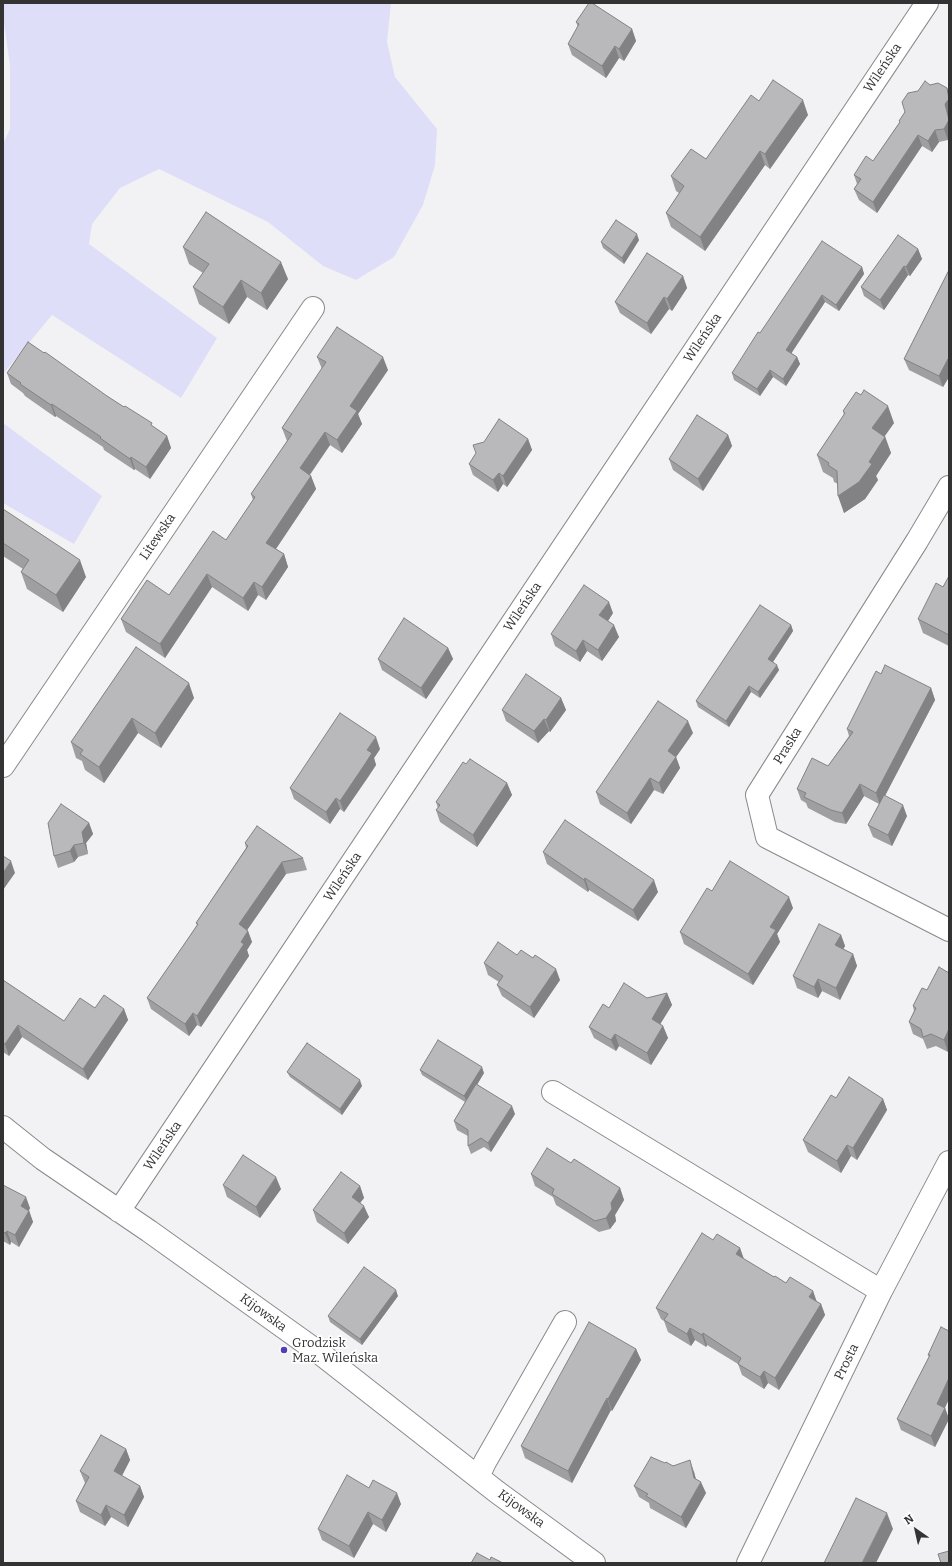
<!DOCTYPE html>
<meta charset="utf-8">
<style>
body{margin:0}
#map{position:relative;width:952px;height:1566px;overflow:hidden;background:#f2f2f5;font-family:Bitter,serif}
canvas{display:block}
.frame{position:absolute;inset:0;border:4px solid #333334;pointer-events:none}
.north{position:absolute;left:896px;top:1510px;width:40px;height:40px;-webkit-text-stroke:3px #fff;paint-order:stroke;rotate:326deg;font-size:11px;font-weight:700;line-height:16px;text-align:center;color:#333334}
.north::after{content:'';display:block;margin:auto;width:14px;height:18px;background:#333334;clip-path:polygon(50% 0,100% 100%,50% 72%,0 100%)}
</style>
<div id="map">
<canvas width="952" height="1566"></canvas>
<div class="frame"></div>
<div class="north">N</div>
</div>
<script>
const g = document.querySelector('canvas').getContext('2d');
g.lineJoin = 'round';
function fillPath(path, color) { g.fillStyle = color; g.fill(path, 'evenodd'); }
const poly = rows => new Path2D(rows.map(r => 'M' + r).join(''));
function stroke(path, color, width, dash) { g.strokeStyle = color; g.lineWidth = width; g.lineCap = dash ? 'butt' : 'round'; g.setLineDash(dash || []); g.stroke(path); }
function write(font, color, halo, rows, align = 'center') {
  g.font = font + ' Bitter,serif'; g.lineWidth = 3.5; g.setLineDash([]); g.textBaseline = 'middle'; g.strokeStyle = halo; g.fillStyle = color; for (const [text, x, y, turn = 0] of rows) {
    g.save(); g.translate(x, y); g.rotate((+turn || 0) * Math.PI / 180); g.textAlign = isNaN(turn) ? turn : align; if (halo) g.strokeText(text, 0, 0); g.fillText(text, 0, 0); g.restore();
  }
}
fillPath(poly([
 [3,3,391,3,387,42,395,77,437,129,435,165,423,205,394,257,356,280,323,266,268,222,159,169,120,188,92,224,89,244,217,338,181,398,52,315,3,374,3,144,10,129,10,65,3,16],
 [3,423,102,496,74,544,3,503]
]), '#dedef9');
const minor = poly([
 [949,487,917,541,757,795,767,837,949,930],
 [3,766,313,308],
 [553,1092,881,1291],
 [3,1127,43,1159,149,1231,321,1354,497,1492,594,1563],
 [119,1211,927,3],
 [478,1477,485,1462,565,1322],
 [748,1563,881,1291,949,1162]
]);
stroke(minor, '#8a8a8d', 24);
stroke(minor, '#fff', 22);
fillPath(poly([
 [576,22,632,29,636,41,624,61,619,58,606,78,572,55,568,44,578,27],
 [930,85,949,95,949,138,948,140,939,142,932,152,922,146,877,213,859,200,854,189,857,184,854,175,873,161,899,123,899,121,918,91],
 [759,101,808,115,770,169,765,165,705,251,671,227,666,213,679,193,676,191,671,176,706,159],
 [639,240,624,264,603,248,601,242],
 [183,247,288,279,267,310,247,297,229,324,199,304,193,287,203,273,189,264],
 [918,249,922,259,910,276,908,275,884,310,864,296,861,287],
 [862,267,864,274,839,311,825,302,791,353,797,357,800,364,786,386,773,377,760,396,734,380,732,373,760,333],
 [949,270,949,377,943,387,909,370,904,359],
 [683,276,687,288,672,311,669,309,651,334,620,313,615,302],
 [317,357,388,370,358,414,362,424,342,453,330,445,310,475,311,476,316,489,276,549,284,554,288,567,266,600,258,595,248,611,212,587,165,658,126,632,121,619,169,595,226,540,253,500,251,494,287,441,282,428,322,369],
 [7,373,107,396,167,436,171,448,150,479,135,469,134,470,104,450,103,447,56,416,55,417,25,396,23,393,11,384],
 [843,411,894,423,885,436,891,453,876,476,878,480,865,499,844,513,838,484,834,482,833,478,823,472,817,455,844,415],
 [728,435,732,446,703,491,673,470,669,459],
 [528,439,532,450,507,487,503,484,498,492,473,475,469,464],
 [3,509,86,577,63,612,27,589,21,572,23,569,3,556],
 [949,576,949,646,923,633,918,619,943,587],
 [613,613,608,621,619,637,602,661,587,651,580,662,555,646,551,634],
 [791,625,793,631,773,662,779,670,760,698,751,692,729,727,698,707,696,701],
 [136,647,194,698,161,748,138,733,104,783,85,770,82,761,76,758,71,742],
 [448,648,453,659,426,699,382,670,378,659],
 [881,674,931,688,935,700,885,796,907,816,892,846,873,837,868,825,879,804,864,796,846,824,835,822,808,808,806,803,801,800,797,789,828,766,849,736,847,729],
 [561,698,566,710,550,732,549,731,538,743,506,721,502,710],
 [693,733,676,757,680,768,671,782,663,794,654,790,631,824,600,804,596,792],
 [380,749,374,758,376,765,369,776,344,812,340,809,330,824,294,799,290,788],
 [466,764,507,783,512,795,477,847,440,822,436,810,438,808,436,802],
 [89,823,93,834,86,843,88,854,78,857,74,862,58,868,54,856],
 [245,843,303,858,307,870,286,874,247,930,248,931,252,942,247,950,249,956,201,1027,197,1025,189,1036,151,1009,147,998,183,946,197,925,196,923,246,848],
 [543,852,658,892,638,921,589,890,588,892,547,864],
 [712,891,793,908,777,934,780,942,753,985,684,944,680,932],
 [841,935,845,946,843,949,853,954,857,966,840,1000,822,991,818,998,797,988,793,976],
 [517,955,560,980,534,1018,502,996,497,985,499,982,488,975,484,963],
 [949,973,949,1049,948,1052,936,1046,927,1049,923,1039,913,1034,909,1022,914,1011,913,1006,927,990],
 [3,980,64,1021,95,1008,124,1009,128,1020,88,1080,22,1037,9,1056,3,1052],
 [667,993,672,1005,660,1024,663,1026,668,1038,651,1065,619,1046,616,1051,594,1038,589,1027,609,1008,647,998],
 [420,1070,484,1073,477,1084,515,1114,491,1152,484,1147,471,1154,468,1146,468,1136,457,1130,454,1121,465,1102,422,1075],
 [287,1072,362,1086,342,1115,290,1077],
 [836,1098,883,1099,887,1110,857,1160,851,1156,841,1173,808,1152,803,1140],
 [571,1163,620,1188,624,1200,615,1215,616,1221,610,1229,599,1232,556,1205,553,1197,535,1186,531,1174],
 [3,1185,30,1208,29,1210,33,1222,19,1247,11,1242,10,1245,3,1241],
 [223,1185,281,1189,260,1218,227,1197],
 [360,1186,364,1198,360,1203,369,1217,348,1244,317,1222,313,1210],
 [713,1240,740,1248,743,1259,774,1277,786,1283,813,1291,817,1302,821,1304,825,1315,779,1390,768,1383,764,1389,742,1375,738,1364,707,1345,706,1347,695,1340,691,1346,668,1332,664,1321,661,1319,656,1308],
 [398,1296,362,1345,330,1322,328,1316],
 [949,1331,949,1399,945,1408,949,1419,935,1447,901,1430,897,1419,929,1357,928,1355],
 [636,1349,641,1360,612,1411,611,1410,572,1483,525,1458,521,1446],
 [126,1449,130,1460,122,1476,140,1486,144,1497,128,1527,111,1517,105,1526,80,1512,76,1501,85,1483,80,1471],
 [665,1463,694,1472,696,1479,706,1493,686,1528,650,1508,649,1503,639,1497,634,1486],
 [369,1488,401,1504,386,1532,373,1524,354,1558,322,1540,318,1529]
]), '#9f9fa2');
fillPath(poly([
 [632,29,636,41,624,61,619,49],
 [615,46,619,58,606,78,602,66],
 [947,88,949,95,949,138,948,140,944,129,945,104],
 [803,100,808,115,770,169,765,154],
 [935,130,939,142,932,152,928,141],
 [918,135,922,146,877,213,873,202],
 [760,151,765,165,705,251,700,237],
 [637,234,639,240,624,264,622,258],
 [918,249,922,259,910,276,906,267],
 [281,262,288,279,267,310,261,293],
 [904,266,908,275,884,310,880,300],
 [862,267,864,274,839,311,836,305],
 [683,276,687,288,672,311,667,299],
 [241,280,247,297,229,324,223,307],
 [822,295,825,302,789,357,786,350],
 [664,297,669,309,651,334,647,323],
 [383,357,388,370,358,414,362,424,342,453,337,440,350,406],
 [797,357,800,364,786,386,783,379],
 [948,359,949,363,949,377,943,387,939,376],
 [770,370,773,377,760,396,757,389],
 [52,404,56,416,55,417,51,405],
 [888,406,894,423,878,445,872,428],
 [325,432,330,445,305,481,300,468],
 [728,435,732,446,703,491,698,479],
 [167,436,171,448,150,479,146,467],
 [885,437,891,453,876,476,878,480,865,499,844,513,838,496],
 [528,439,532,450,507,487,503,476],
 [131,457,135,469,134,470,130,459],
 [499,473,503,484,498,492,493,480],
 [311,476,316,489,271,556,266,543],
 [284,554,288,567,266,600,262,587],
 [80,560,86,577,63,612,56,595],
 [207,574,212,587,165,658,160,644],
 [254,582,258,595,248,611,243,598],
 [609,602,613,613,604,627,599,615],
 [614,625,619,637,602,661,598,650],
 [791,625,793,631,771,665,768,659],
 [583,640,587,651,580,662,576,651],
 [448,648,453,659,426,699,421,688],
 [777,665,779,670,760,698,758,692],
 [189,683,194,698,161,748,155,733],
 [749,686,751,692,729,727,726,721],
 [931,688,935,700,880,805,876,793],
 [561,698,566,710,550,732,546,720],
 [132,718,138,733,104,783,99,767],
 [544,719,549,731,538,743,534,731],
 [688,721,693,733,676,757,680,768,663,794,659,783,668,751],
 [376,737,380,749,374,758,376,765,344,812,340,801,367,750],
 [650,778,654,790,631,824,627,813],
 [507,783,512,795,477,847,473,835],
 [860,784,864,796,846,824,842,813],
 [336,798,340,809,330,824,326,812],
 [903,805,907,816,892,846,888,835],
 [89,823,93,834,86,843,88,854,84,843,82,832],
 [74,845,78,857,74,862,70,851],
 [11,861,15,873,3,890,3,873],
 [282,862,286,874,243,936,239,924],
 [585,878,589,890,588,892,584,880],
 [654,880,658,892,638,921,633,910],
 [789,897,793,908,777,934,780,942,753,985,748,974,770,927],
 [248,931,252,942,247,950,249,956,201,1027,197,1016,241,942],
 [841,935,845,946,839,957,835,945],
 [853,954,857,966,840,1000,836,988],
 [556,969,560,980,534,1018,530,1007],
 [818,979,822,991,818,998,814,987],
 [667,993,672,1005,656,1031,652,1019],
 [124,1009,128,1020,88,1080,83,1069],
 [193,1013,197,1025,189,1036,185,1024],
 [18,1025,22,1037,9,1056,5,1044],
 [663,1026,668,1038,651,1065,647,1053],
 [949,1029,949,1049,948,1052,944,1040],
 [615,1034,619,1046,616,1051,611,1040],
 [482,1067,484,1073,467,1102,464,1096],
 [360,1080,362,1086,342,1115,340,1109],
 [883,1099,887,1110,857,1160,853,1148],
 [512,1106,515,1114,491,1152,488,1143],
 [847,1145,851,1156,841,1173,837,1161],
 [276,1177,281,1189,260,1218,256,1207],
 [360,1186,364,1198,356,1208,352,1197],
 [620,1188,624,1200,615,1215,616,1221,610,1229,606,1218,611,1203],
 [26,1197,30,1208,25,1218,21,1206],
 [364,1206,369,1217,348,1244,344,1233],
 [29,1211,33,1222,19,1247,15,1235],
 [7,1231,11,1242,10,1245,5,1233],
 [740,1248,744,1259,736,1254],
 [396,1290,398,1296,362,1345,360,1339],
 [813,1291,817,1303,809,1297],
 [821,1304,825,1315,779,1390,775,1378],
 [690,1328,695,1340,691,1346,687,1334],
 [703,1333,707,1345,706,1347,702,1335],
 [636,1349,641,1360,612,1411,608,1399],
 [764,1371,768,1383,764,1389,760,1377],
 [949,1378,949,1399,941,1415,937,1404],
 [607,1398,611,1410,572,1483,568,1471],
 [945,1408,949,1419,935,1447,931,1436],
 [126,1449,130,1460,118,1483,114,1471],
 [690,1460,694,1472,698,1488,701,1482,706,1493,686,1528,681,1517,694,1478],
 [140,1486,144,1497,128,1527,124,1515],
 [397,1493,401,1504,386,1532,382,1520],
 [106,1505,111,1517,105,1526,101,1515],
 [368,1512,373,1524,354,1558,349,1546],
 [887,1513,893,1529,876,1563,862,1563]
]), '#828284');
const building = poly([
 [589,3,592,3,632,29,619,49,615,46,602,66,568,44,579,24,576,22,589,3],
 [773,80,803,100,765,154,760,151,700,237,666,213,684,186,671,176,691,149,706,159,751,95,759,101,773,80],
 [925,81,930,85,938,83,947,88,949,99,945,104,949,120,944,129,935,130,928,141,918,135,873,202,854,189,861,179,854,175,866,156,873,161,900,122,899,121,905,112,902,102,908,93,918,91,925,81],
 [206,212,281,262,261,293,241,280,223,307,193,287,209,264,183,247,206,212],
 [616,220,637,234,622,258,601,242,616,220],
 [898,235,918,249,906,267,904,266,880,300,861,287,898,235],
 [822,241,862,267,836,305,822,295,786,350,797,357,783,379,770,370,757,389,732,373,758,332,760,333,822,241],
 [647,253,683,276,667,299,664,297,647,323,615,302,647,253],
 [949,270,949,360,948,359,939,376,904,359,949,270],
 [337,327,383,357,350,406,357,411,337,440,325,432,300,468,311,476,266,543,284,554,262,587,254,582,243,598,207,574,160,644,121,619,147,580,169,595,213,531,226,540,255,497,251,494,292,434,282,428,326,362,317,357,337,327],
 [28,342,44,353,45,352,107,396,124,407,125,406,152,423,151,425,167,436,146,467,131,457,130,459,100,438,101,437,52,404,51,405,20,384,21,383,7,373,28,342],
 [864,390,888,406,872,428,885,437,869,462,872,464,859,482,838,496,837,471,828,465,829,463,817,455,845,413,843,411,856,392,861,395,864,390],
 [697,415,728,435,698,479,669,459,697,415],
 [499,419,528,439,503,476,499,473,493,480,469,464,476,453,473,445,484,442,499,419],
 [3,509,80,560,56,595,21,572,29,560,3,543,3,509],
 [949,576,949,635,918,619,936,583,943,587,949,576],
 [584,585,609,602,599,615,614,625,598,650,583,640,576,651,551,634,584,585],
 [760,605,791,625,768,659,777,665,758,692,749,686,726,721,696,701,760,605],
 [404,618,448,648,421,688,378,659,404,618],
 [136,647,189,683,155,733,132,718,99,767,80,754,83,750,71,742,136,647],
 [885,665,931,688,876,793,860,784,842,813,831,810,804,797,806,793,797,789,812,758,828,766,853,732,847,729,876,671,881,674,885,665],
 [526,674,561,698,546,720,544,719,534,731,502,710,526,674],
 [658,701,688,721,668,751,676,757,667,770,659,783,650,778,627,813,596,792,658,701],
 [340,713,376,737,367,750,372,753,365,764,340,801,336,798,326,812,290,788,340,713],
 [470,759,507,783,473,835,436,810,440,805,436,802,463,762,466,764,470,759],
 [884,795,903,805,888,835,868,825,884,795],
 [61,804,89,823,82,832,84,843,74,845,70,851,54,856,48,823,61,804],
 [565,820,654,880,633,910,585,878,584,880,543,852,565,820],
 [257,826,303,858,282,862,239,924,248,931,241,942,244,944,197,1016,193,1013,185,1024,147,998,183,946,198,924,196,923,248,846,245,843,257,826],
 [3,856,11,861,3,873,3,856],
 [730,861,789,897,770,927,776,930,748,974,680,932,707,888,712,891,730,861],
 [819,924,841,935,835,945,853,954,836,988,818,979,814,987,793,976,819,924],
 [498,942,517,955,521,950,533,958,535,955,556,969,530,1007,497,985,503,976,484,963,498,942],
 [939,967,949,973,949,1029,944,1040,931,1034,923,1037,921,1029,909,1022,916,1008,913,1006,922,988,927,990,939,967],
 [3,980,64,1021,80,998,95,1008,104,995,124,1009,83,1069,18,1025,5,1044,3,1043,3,980],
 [624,983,647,998,667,993,652,1019,663,1026,647,1053,615,1034,611,1040,589,1027,603,1004,609,1008,624,983],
 [438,1040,482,1067,464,1096,420,1070,438,1040],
 [307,1043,360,1080,340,1109,287,1072,307,1043],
 [849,1077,883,1099,853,1148,847,1145,837,1161,803,1140,831,1095,836,1098,849,1077],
 [476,1084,512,1106,488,1143,481,1138,468,1146,468,1130,454,1121,476,1084],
 [547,1148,571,1163,574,1159,620,1188,611,1203,612,1209,606,1218,595,1221,552,1194,554,1189,531,1174,547,1148],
 [243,1155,276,1177,256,1207,223,1185,243,1155],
 [341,1172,360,1186,352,1197,364,1206,344,1233,313,1210,341,1172],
 [3,1185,26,1197,21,1206,29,1211,15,1235,7,1231,5,1233,3,1232,3,1185],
 [702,1233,713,1240,717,1234,740,1248,736,1254,774,1277,775,1276,786,1283,790,1277,813,1291,809,1297,821,1304,775,1378,764,1371,760,1377,738,1364,741,1358,703,1333,702,1335,690,1328,687,1334,664,1320,668,1314,656,1308,702,1233],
 [364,1267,396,1290,360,1339,328,1316,364,1267],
 [589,1322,636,1349,608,1399,607,1398,568,1471,521,1446,589,1322],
 [941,1327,949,1331,949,1378,937,1404,945,1408,931,1436,897,1419,930,1355,928,1355,941,1327],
 [101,1435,126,1449,114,1471,140,1486,124,1515,106,1505,101,1515,76,1501,89,1477,80,1471,101,1435],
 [651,1457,665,1463,666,1462,673,1466,690,1460,694,1478,701,1482,681,1517,646,1496,648,1494,634,1486,651,1457],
 [347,1475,369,1488,373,1480,397,1493,382,1520,368,1512,349,1546,318,1529,347,1475],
 [856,1498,887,1513,862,1563,824,1563,856,1498],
 [949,1551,949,1563,941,1563,938,1554,949,1551],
 [477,1553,490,1560,491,1557,503,1563,471,1563,477,1553]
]);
fillPath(building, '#b9b9bc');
stroke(building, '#828284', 1);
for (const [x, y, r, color] of [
 [284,1350,4,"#543eb5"]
]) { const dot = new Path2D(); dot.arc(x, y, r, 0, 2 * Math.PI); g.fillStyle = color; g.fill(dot); stroke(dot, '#fff', 1.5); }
write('13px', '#333334', '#fff', [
 ["Wileńska",883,68,-56],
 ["Wileńska",703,338,-56],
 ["Litewska",158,537,-56],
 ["Wileńska",523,607,-56],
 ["Praska",788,746,-58],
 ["Wileńska",343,877,-56],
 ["Wileńska",163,1146,-56],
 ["Kijowska",263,1313,36],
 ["Prosta",847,1362,-64],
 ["Kijowska",521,1509,36]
]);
write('13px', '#333334', '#fff', [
 ["Grodzisk",292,1343],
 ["Maz. Wileńska",292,1358]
], 'left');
</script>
